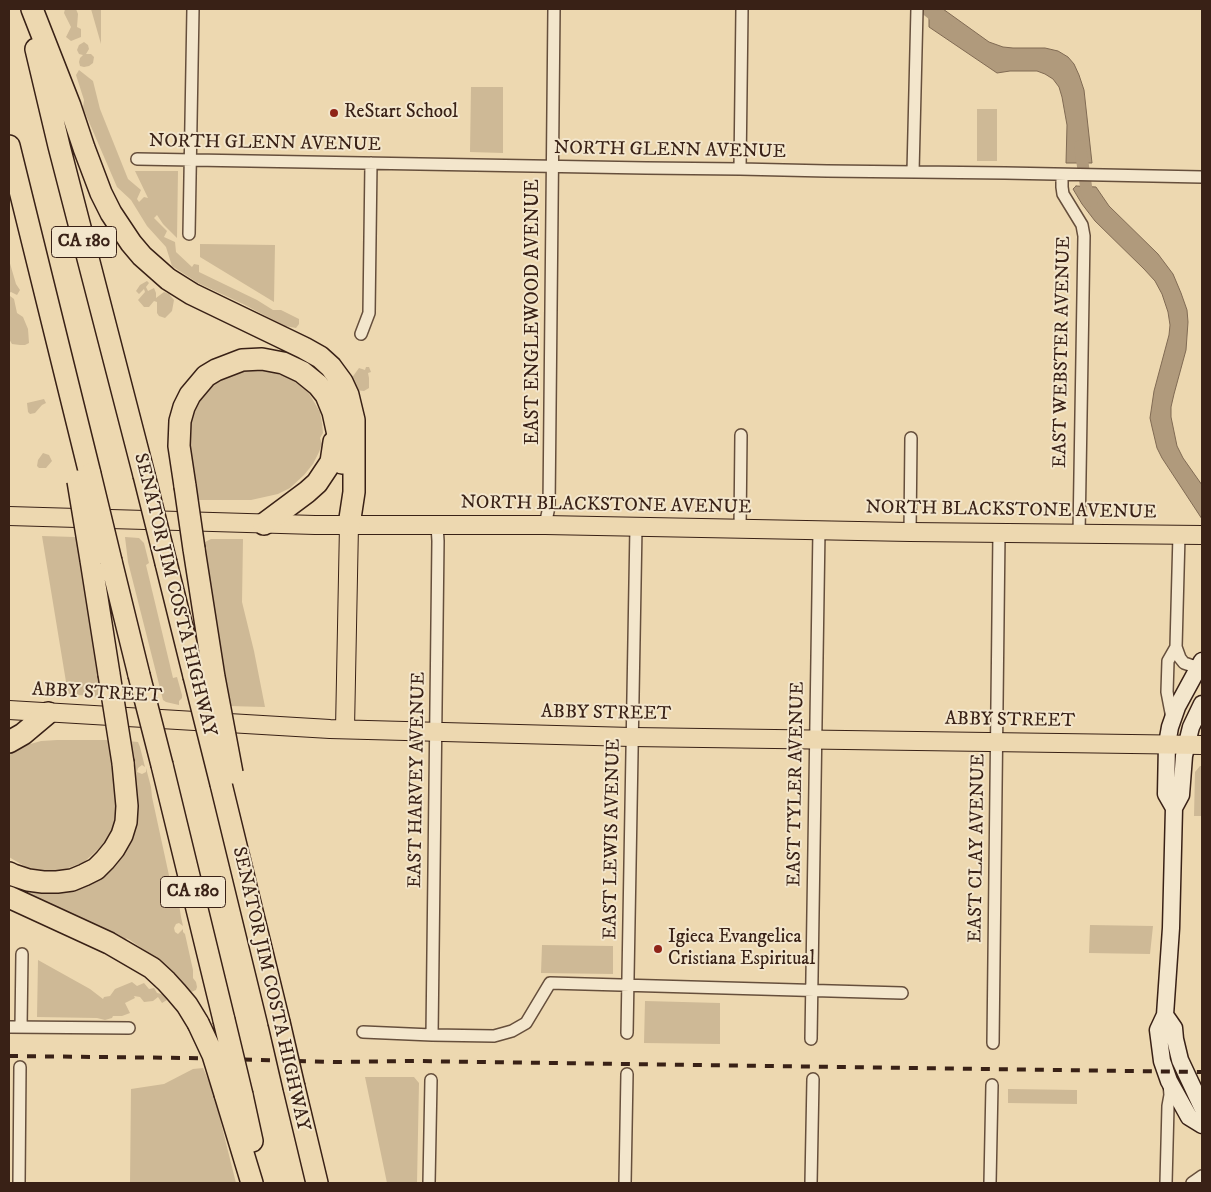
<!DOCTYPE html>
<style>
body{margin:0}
#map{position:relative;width:1211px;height:1192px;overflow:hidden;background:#edd8b0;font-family:"IM FELL DW Pica",serif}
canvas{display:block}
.frame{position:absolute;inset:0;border:10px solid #392116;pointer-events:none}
</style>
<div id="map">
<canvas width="1211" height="1192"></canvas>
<div class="frame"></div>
</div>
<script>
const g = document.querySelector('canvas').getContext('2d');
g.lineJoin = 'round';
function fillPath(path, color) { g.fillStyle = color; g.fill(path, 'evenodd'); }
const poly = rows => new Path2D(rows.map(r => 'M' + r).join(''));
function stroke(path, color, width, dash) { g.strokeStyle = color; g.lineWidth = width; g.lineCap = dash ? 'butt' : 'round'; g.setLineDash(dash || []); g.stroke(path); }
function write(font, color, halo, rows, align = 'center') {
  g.font = font + ' "IM FELL DW Pica",serif'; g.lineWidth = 4; g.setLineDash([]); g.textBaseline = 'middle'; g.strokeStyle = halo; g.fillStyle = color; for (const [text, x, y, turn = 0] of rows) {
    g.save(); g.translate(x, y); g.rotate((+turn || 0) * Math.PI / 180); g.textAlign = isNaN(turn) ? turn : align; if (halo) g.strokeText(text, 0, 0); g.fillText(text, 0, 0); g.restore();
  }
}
fillPath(poly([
 [65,9,76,9,78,14,77,27,81,29,81,37,71,41,66,37,71,27,64,13],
 [91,9,101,9,101,44],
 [84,42,88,45,89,49,86,54,91,54,94,57,93,63,89,66,84,67,80,66,79,62,80,58,83,55,79,54,77,50,79,45],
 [79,70,93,81,100,109,128,179,141,190,137,199,139,202,144,197,148,198,135,171,178,171,177,238,163,224,157,215,154,218,167,231,164,237,175,242,176,252,192,267,194,264,199,265,199,272,257,300,273,310,281,310,299,319,299,324,296,328,285,326,243,304,198,283,172,266,166,247,147,226,131,200,117,187,83,108,84,100,76,75],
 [471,87,503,87,503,153,470,152],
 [977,109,997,109,997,161,977,161],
 [200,244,275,245,274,302,200,257],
 [9,260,16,284,20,290,17,295,11,292,9,293],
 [147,281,149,283,146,287,148,291,154,288,156,293,156,298,164,292,169,294,174,300,172,311,165,318,159,316,157,313,157,302,154,301,149,307,144,307,138,300,145,292,144,289,139,294,136,291,140,285],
 [10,296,14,299,17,313,23,317,28,329,29,343,25,345,20,345,12,344,9,339,9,297],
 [366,367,369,367,371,372,368,373,369,378,369,388,364,391,355,390,351,379,359,368,365,370],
 [242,369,262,369,291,378,307,390,320,412,322,423,323,433,320,438,322,444,319,452,313,464,304,475,290,488,278,494,251,500,196,500,188,453,189,424,197,401,215,381],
 [44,399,46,403,42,405,35,413,30,414,28,412,27,403],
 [43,453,49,455,52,461,46,468,39,468,37,466,38,460],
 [42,536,75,537,80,545,103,692,99,697,68,694],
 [125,537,139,538,144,543,149,563,146,565,173,678,177,677,182,695,182,698,179,701,179,705,166,702,163,700,128,562],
 [211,539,243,539,242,602,254,651,265,707,229,706,203,543],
 [57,740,107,740,112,747,117,803,115,820,111,832,104,844,84,862,63,870,44,871,31,870,9,857,9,755,15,750,27,745,41,741],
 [127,741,138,742,140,747,145,767,142,765,138,768,137,772,142,774,146,772,146,768,151,787,152,797,170,880,175,891,177,904,179,904,181,917,183,926,179,923,176,924,174,928,175,932,178,934,183,929,183,932,185,934,193,970,193,978,196,982,197,987,196,990,189,993,187,992,182,983,178,981,159,962,161,961,161,960,158,960,130,940,126,938,127,941,126,941,96,924,88,922,16,890,14,887,14,885,109,869],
 [1200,766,1202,766,1202,816,1194,816,1195,772],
 [1090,925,1153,926,1150,954,1089,953],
 [542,945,613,946,613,974,541,973],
 [38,960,90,989,103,999,104,997,110,996,115,989,132,982,137,986,144,983,149,989,154,988,157,993,166,995,167,1000,162,1003,158,997,153,1001,144,1002,140,997,134,996,135,998,125,1003,130,1013,122,1016,113,1016,112,1018,105,1020,97,1018,37,1017],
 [645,1001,720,1003,720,1044,644,1043],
 [203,1068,213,1091,236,1183,130,1183,131,1089,164,1084,193,1069],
 [365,1077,414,1077,419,1083,417,1183,387,1183],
 [1008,1089,1077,1090,1077,1104,1008,1103]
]), '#ceb996');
const water = poly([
 [936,9,943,9,989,42,1003,47,1013,48,1045,48,1058,51,1068,57,1074,64,1079,75,1084,90,1092,163,1066,163,1067,125,1062,97,1059,87,1053,79,1045,74,1037,71,1010,71,997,73,929,27,929,18,936,9],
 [1076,186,1096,187,1109,206,1158,254,1173,274,1181,293,1187,310,1188,322,1186,350,1174,394,1171,407,1171,417,1177,446,1183,458,1202,485,1202,519,1162,458,1157,448,1152,427,1150,418,1154,391,1169,335,1170,325,1168,312,1162,294,1155,281,1144,269,1095,221,1082,204,1073,189,1076,186]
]);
fillPath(water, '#b09a7c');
stroke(water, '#806a53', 1);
stroke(poly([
 [926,9,946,25],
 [1080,146,1087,193,1092,201]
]), '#b09a7c', 12);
const street = poly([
 [137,159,646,168,740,169,827,171,1005,173,1202,177],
 [740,169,742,9],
 [913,172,917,9],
 [1062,175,1062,187,1063,194,1082,225,1084,236,1079,534],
 [189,234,193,9],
 [361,334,369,313,371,163],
 [545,525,549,507,554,9],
 [740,529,741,435],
 [910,532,911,438],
 [1179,535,1176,647,1180,658,1184,663,1190,665,1199,667],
 [1172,718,1167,692,1168,661,1176,647],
 [9,1027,129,1028],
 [21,1027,22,954],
 [363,1032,432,1035,494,1036,512,1031,526,1023,550,983,902,993],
 [627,1033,636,527],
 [432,1035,438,541,437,525],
 [811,1039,819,530],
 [993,1043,999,533],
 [19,1183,20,1067],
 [429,1183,431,1080],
 [625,1183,627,1074],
 [811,1183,813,1079],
 [990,1183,992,1085],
 [1166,1183,1168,1106,1170,1095,1169,1083],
 [1192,1183,1202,1176]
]);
const secondary = poly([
 [1202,661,1177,707,1170,727,1167,744,1166,794,1174,808,1171,928,1165,1015,1158,1030,1162,1061,1169,1081,1189,1117,1202,1125],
 [1174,808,1181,795,1184,756,1189,735,1191,727,1202,704],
 [1165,1015,1174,1028,1175,1039,1180,1060,1202,1107]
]);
const primary = poly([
 [9,516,315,525,545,525,910,532,1202,535],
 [9,710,330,729,632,737,1202,745],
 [345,729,349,525]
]);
const highway = poly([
 [32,9,70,106,84,148,101,193,111,213,131,243,142,256,168,279,192,294,304,348,320,357,331,367,342,382,348,395,354,420,354,492,349,525],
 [36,49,59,146,144,475],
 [9,146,90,474],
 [185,486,179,446,180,421,184,407,190,395,206,376,216,370,242,360,262,359,283,363,302,372,318,385,326,395,333,412,340,444,342,463],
 [264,524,307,492,317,483,331,462,334,442],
 [194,549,214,677],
 [91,560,109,674],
 [111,561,139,675],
 [166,563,194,676],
 [9,742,23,734,48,713],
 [162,765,224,1020],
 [221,784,279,1022],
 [9,873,13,875,28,880,43,882,57,882,72,880,84,875,96,869,105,860,114,849,122,835,126,822,127,806,123,763],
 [9,897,109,943,152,968,166,981,176,992,187,1005,198,1023],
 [294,1087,317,1183],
 [225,1094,252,1183],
 [242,1095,252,1141]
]);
stroke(street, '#664f3c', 14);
stroke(secondary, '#392116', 19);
stroke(primary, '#392116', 20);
stroke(highway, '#392116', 24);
stroke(street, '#f3e6cc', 11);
stroke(secondary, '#f3e6cc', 16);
stroke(primary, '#edd8b0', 18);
stroke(highway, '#edd8b0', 21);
stroke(poly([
 [9,1056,189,1058,334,1062,414,1061,1202,1072]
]), '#392116', 4, [9, 9]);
const highwayBridge = poly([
 [90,474,111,561],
 [144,475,166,563],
 [78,481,91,560],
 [185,486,194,549],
 [109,674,123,763],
 [139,675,162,765],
 [194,676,221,784],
 [214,677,232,773],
 [224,1020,242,1095],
 [279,1022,294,1087],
 [198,1023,213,1055,225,1094]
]);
stroke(highwayBridge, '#392116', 24, []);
stroke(highwayBridge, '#edd8b0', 21);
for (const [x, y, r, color] of [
 [334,113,5,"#8f2418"],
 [658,949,5,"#8f2418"]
]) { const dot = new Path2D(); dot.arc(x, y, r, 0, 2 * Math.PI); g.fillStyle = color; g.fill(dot); stroke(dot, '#f3e6cc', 2); }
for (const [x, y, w] of [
 [84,242,65],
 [193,892,65]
]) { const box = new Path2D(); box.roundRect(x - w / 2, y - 15.5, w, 31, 4); g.fillStyle = '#f3e6cc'; g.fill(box); stroke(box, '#392116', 1); }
write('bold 18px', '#392116', null, [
 ["CA 180",84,242],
 ["CA 180",193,892]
]);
write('19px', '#392116', '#f3e6cc', [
 ["ReStart School",344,113],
 ["Igieca Evangelica",668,938],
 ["Cristiana Espiritual",668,960]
], 'left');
write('19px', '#392116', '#f3e6cc', [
 ["NORTH GLENN AVENUE",265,144,1],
 ["NORTH GLENN AVENUE",670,151,1],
 ["EAST ENGLEWOOD AVENUE",534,312,-90],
 ["EAST WEBSTER AVENUE",1063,352,-89],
 ["NORTH BLACKSTONE AVENUE",606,506,1],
 ["NORTH BLACKSTONE AVENUE",1011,511,1],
 ["SENATOR JIM COSTA HIGHWAY",174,595,76],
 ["ABBY STREET",97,694,3],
 ["ABBY STREET",606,714,1],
 ["ABBY STREET",1010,721,1],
 ["EAST HARVEY AVENUE",418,780,-89],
 ["EAST TYLER AVENUE",797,784,-89],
 ["EAST LEWIS AVENUE",613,839,-89],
 ["EAST CLAY AVENUE",978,848,-89],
 ["SENATOR JIM COSTA HIGHWAY",270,989,77]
]);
</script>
